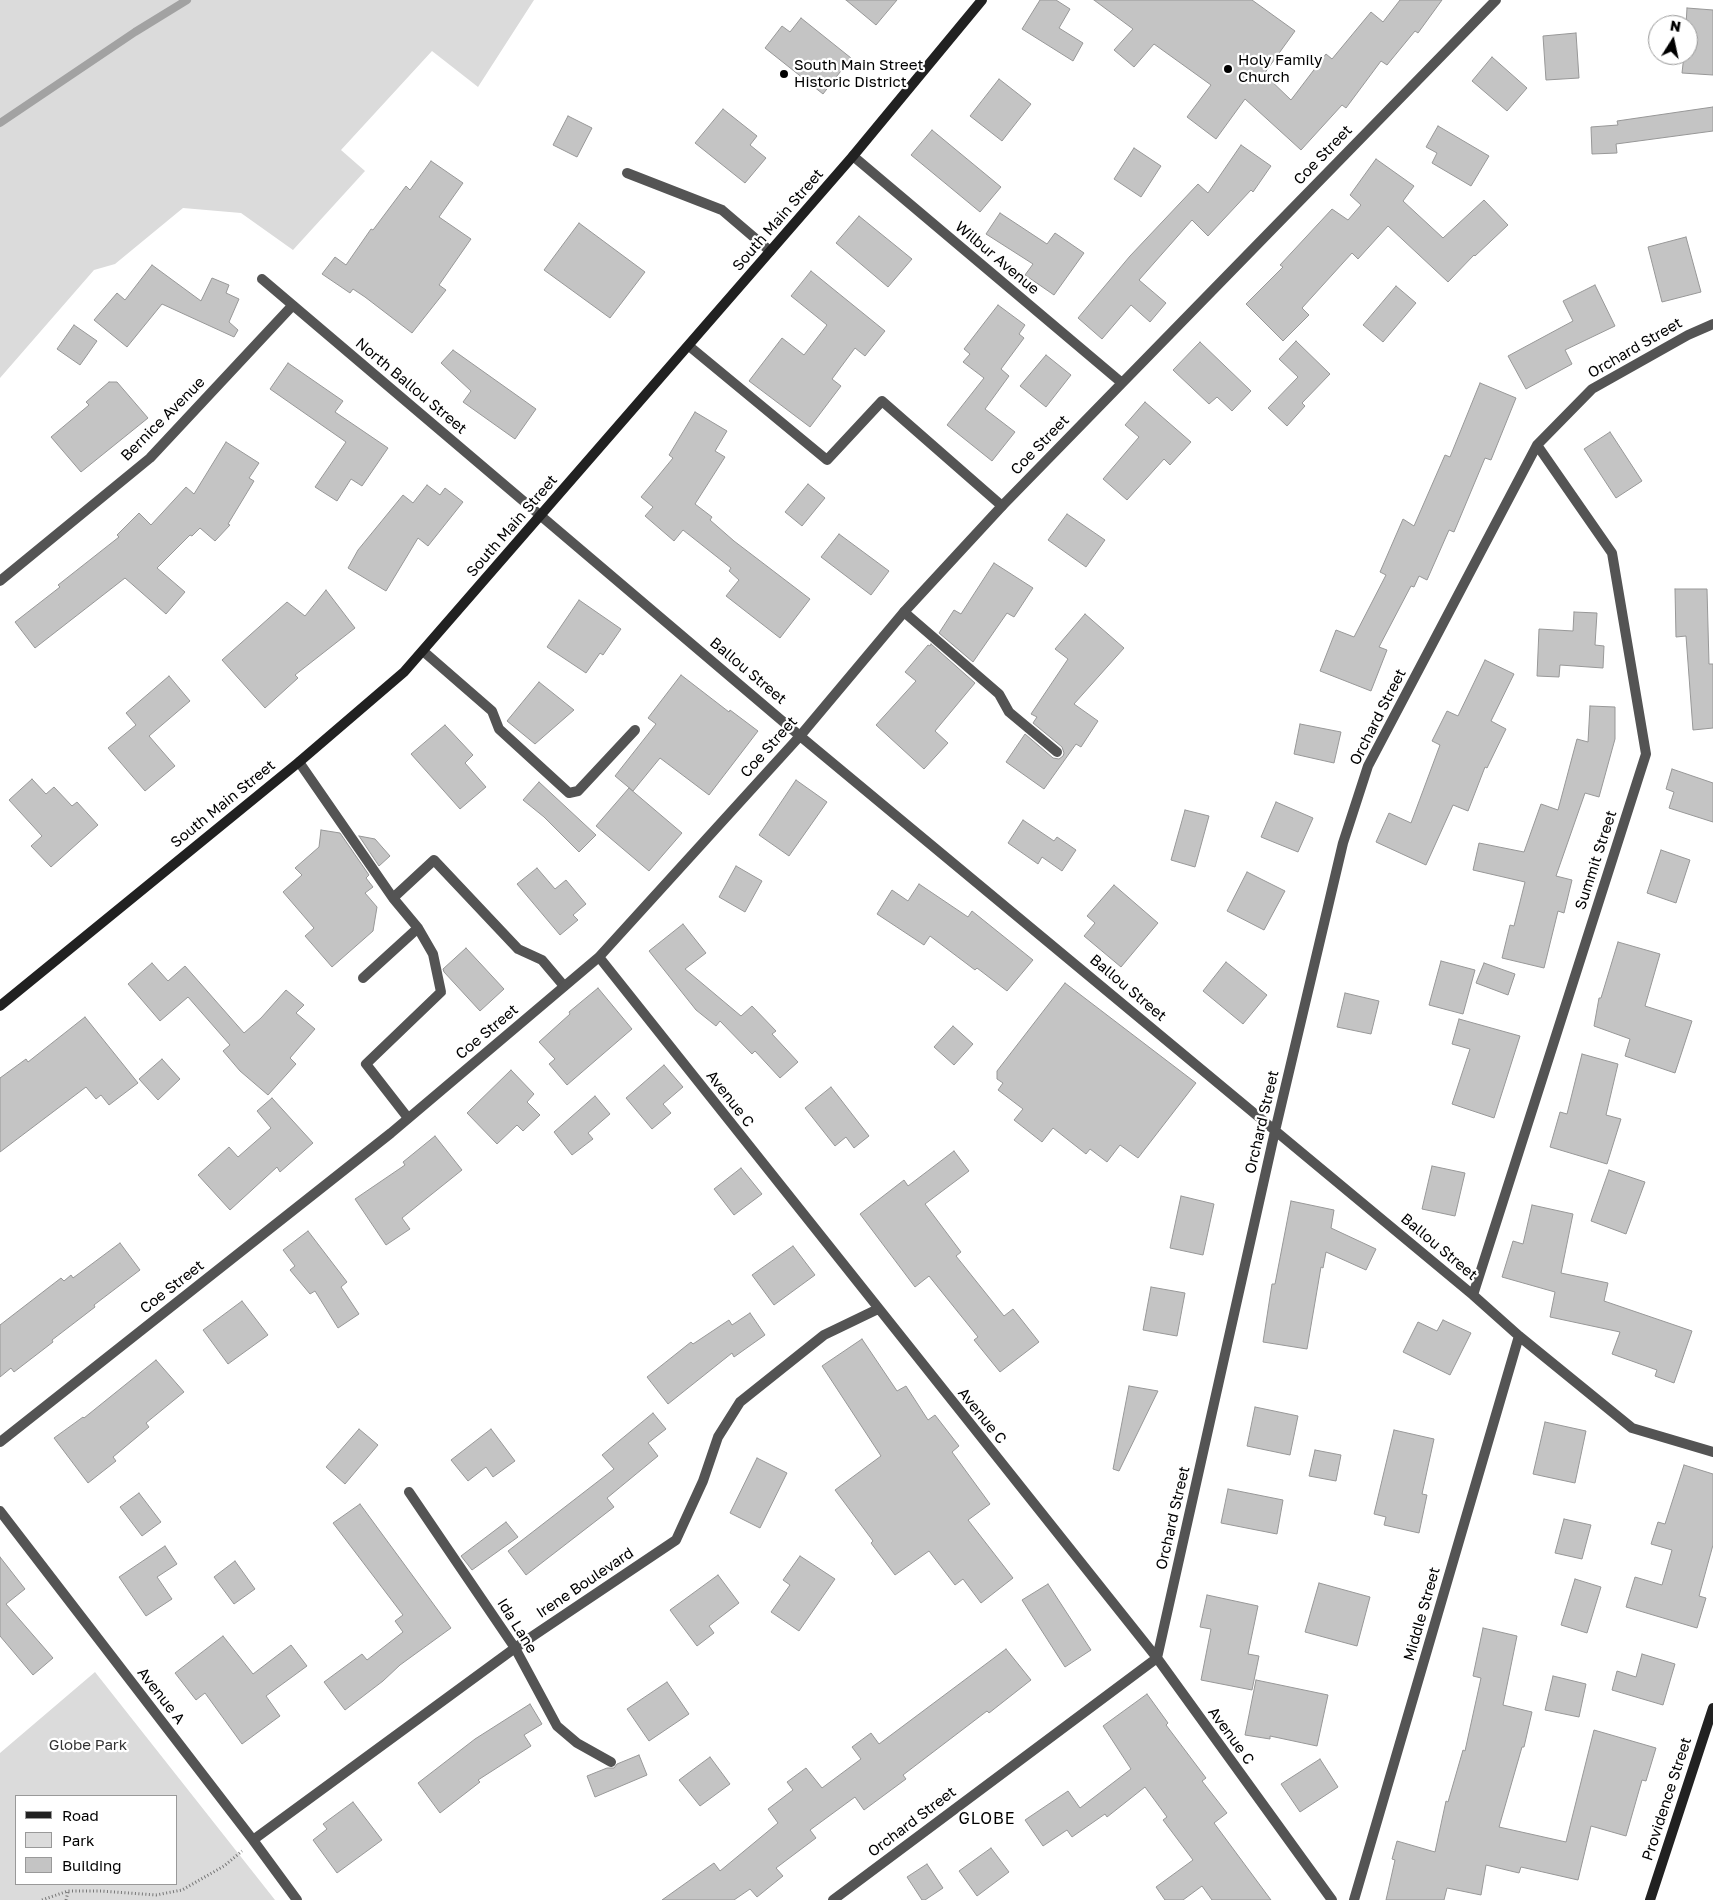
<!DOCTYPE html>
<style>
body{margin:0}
#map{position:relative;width:1713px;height:1900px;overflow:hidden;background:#fff;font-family:"Golos Text",sans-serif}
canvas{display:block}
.legend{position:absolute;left:15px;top:1795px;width:162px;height:90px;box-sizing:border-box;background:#fff;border:1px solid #999;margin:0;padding:6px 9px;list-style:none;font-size:15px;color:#000}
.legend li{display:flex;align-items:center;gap:10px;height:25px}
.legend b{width:25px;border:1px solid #999}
.north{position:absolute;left:1648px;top:15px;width:50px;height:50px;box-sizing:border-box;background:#fff;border:1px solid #999;border-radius:50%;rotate:10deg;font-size:14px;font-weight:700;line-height:20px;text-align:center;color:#000}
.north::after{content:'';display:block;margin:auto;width:18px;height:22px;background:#000;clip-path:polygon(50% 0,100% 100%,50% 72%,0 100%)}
</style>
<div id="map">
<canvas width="1713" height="1900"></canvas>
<ul class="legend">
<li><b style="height:6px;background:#212121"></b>Road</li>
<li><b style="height:14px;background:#dbdbdb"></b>Park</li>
<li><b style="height:14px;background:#c4c4c4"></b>Building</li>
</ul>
<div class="north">N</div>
</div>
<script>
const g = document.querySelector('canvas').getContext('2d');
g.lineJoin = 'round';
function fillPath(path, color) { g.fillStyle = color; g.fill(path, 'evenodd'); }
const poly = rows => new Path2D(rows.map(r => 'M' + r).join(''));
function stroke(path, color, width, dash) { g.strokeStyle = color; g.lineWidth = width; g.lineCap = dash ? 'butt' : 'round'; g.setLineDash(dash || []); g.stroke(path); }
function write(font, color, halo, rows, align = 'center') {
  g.font = font + ' "Golos Text",sans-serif'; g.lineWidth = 4.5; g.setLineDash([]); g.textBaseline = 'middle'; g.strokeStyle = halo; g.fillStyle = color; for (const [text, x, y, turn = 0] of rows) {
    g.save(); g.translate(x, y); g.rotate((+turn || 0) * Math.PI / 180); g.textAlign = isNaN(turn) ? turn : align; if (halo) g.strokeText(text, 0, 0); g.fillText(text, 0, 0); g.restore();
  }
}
fillPath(poly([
 [0,0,534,0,478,87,432,51,341,150,365,171,293,250,241,213,183,208,115,264,94,270,0,378],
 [95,1672,275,1900,0,1900,0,1753],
 [16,1796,176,1796,176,1884,16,1884]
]), '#dbdbdb');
stroke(poly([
 [0,123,135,32,187,0]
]), '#a2a2a2', 8);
const building = poly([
 [846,0,897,0,876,25,846,0],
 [1040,0,1056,0,1070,9,1059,28,1083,43,1073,61,1022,29,1040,0],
 [1094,0,1252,0,1295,31,1264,74,1291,100,1326,54,1332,59,1371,12,1383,22,1400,0,1442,0,1418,33,1415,31,1387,65,1381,61,1346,108,1342,105,1301,150,1245,99,1216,139,1187,117,1211,85,1154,44,1134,67,1114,50,1133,29,1094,0],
 [1687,8,1713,10,1713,75,1682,73,1684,55,1688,55,1688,25,1686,25,1687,8],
 [801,18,851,58,823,94,765,48,782,26,790,32,801,18],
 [1576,33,1579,78,1546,80,1543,36,1576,33],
 [1492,57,1527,88,1507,111,1472,81,1492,57],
 [999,79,1031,104,1002,141,970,116,999,79],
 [1713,107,1713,131,1616,144,1617,153,1592,154,1591,127,1618,125,1617,121,1713,107],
 [723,109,757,136,750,145,766,158,745,183,695,143,723,109],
 [568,116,592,128,577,157,553,145,568,116],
 [1438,126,1489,156,1471,186,1432,163,1437,153,1426,147,1438,126],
 [932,130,1001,187,980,212,911,155,932,130],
 [1241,145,1271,166,1253,192,1251,190,1208,236,1192,220,1139,280,1166,303,1150,322,1131,305,1102,339,1078,318,1130,256,1198,184,1208,193,1241,145],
 [1134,148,1161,166,1141,197,1114,179,1134,148],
 [1376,159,1414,186,1403,201,1443,238,1484,200,1508,225,1475,256,1474,255,1448,282,1388,226,1358,259,1352,253,1302,308,1309,315,1283,341,1246,304,1283,267,1280,265,1332,209,1348,220,1361,205,1350,195,1376,159],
 [431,161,463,183,439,217,471,239,439,285,446,290,412,333,365,297,353,289,350,293,322,274,335,257,346,265,371,229,373,230,406,186,410,190,431,161],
 [1000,213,1047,244,1055,233,1084,253,1054,295,1025,275,1033,264,986,234,1000,213],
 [859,216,912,259,888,287,836,243,859,216],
 [579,223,645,272,610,318,544,270,579,223],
 [1686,237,1701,292,1662,302,1648,247,1686,237],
 [152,265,201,301,212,278,229,285,226,293,239,299,229,322,238,330,234,337,162,304,127,347,94,320,117,293,125,300,152,265],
 [811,271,885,331,865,356,855,348,832,379,841,386,810,427,749,381,782,338,804,355,827,325,791,296,811,271],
 [1595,285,1615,326,1565,350,1572,364,1526,389,1508,356,1573,321,1563,301,1595,285],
 [1396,286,1416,303,1383,342,1363,325,1396,286],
 [998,305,1025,325,1019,334,1024,338,1001,369,1009,376,985,409,1015,432,992,461,947,425,984,378,963,362,970,354,964,349,998,305],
 [74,325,97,341,80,365,57,349,74,325],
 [1296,341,1330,374,1302,403,1305,406,1287,426,1268,408,1298,377,1279,359,1296,341],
 [1200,342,1251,391,1232,411,1217,397,1209,404,1173,370,1200,342],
 [453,350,536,409,515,439,463,402,471,391,441,363,453,350],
 [1046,355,1071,375,1046,407,1020,386,1046,355],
 [288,363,343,401,335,412,388,448,362,486,351,479,337,501,315,487,346,442,270,389,288,363],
 [109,382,117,382,148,418,81,472,51,437,89,405,86,402,109,382],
 [1480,383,1516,398,1491,460,1485,458,1454,532,1449,530,1427,580,1419,576,1414,587,1411,586,1379,647,1387,650,1371,691,1320,671,1336,630,1354,637,1386,575,1380,572,1403,519,1414,526,1445,455,1450,457,1480,383],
 [1145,402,1191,442,1170,465,1164,459,1127,500,1103,479,1139,437,1125,425,1145,402],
 [695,412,727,431,715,451,725,457,695,504,712,517,710,520,734,541,810,599,780,638,726,596,739,580,729,571,731,568,683,530,674,541,645,516,653,507,641,497,673,458,669,455,695,412],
 [1610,432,1642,481,1616,498,1584,449,1610,432],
 [226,442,259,463,249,478,254,481,228,524,230,525,215,541,200,528,192,536,190,535,157,568,185,592,166,614,125,578,35,648,15,622,60,587,58,585,119,537,117,535,139,513,151,525,186,487,194,494,226,442],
 [808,484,825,498,802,526,785,512,808,484],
 [427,485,440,495,445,488,463,502,428,546,418,538,386,591,348,568,358,550,403,495,413,503,427,485],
 [1067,514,1105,540,1086,567,1048,540,1067,514],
 [839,534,889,571,871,595,821,557,839,534],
 [994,563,1033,588,1014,617,1007,613,973,662,939,633,954,610,961,614,994,563],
 [1675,589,1707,589,1709,664,1713,664,1713,728,1693,730,1686,636,1676,637,1675,589],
 [326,590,355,628,295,675,298,678,265,708,222,660,287,602,305,616,326,590],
 [579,600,621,629,603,655,600,653,586,673,547,647,579,600],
 [1574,612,1597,613,1595,645,1604,646,1603,668,1560,665,1559,677,1537,676,1539,629,1573,631,1574,612],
 [1085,614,1124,648,1074,704,1098,721,1081,747,1076,744,1044,789,1006,762,1025,734,1053,758,1059,759,1063,756,1064,753,1062,747,1033,723,1037,717,1031,714,1068,659,1055,649,1085,614],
 [931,644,975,683,935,731,948,743,924,769,876,725,916,681,905,672,928,645,930,646,931,644],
 [1485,660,1514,674,1491,721,1506,729,1487,768,1485,767,1468,811,1453,805,1426,865,1376,842,1389,813,1411,823,1440,745,1432,741,1447,711,1458,716,1485,660],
 [681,675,729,712,730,710,758,731,709,795,660,758,633,791,615,776,656,724,648,718,681,675],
 [169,676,190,701,149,736,175,766,145,791,108,748,136,725,126,713,169,676],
 [539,682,574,710,535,744,507,721,539,682],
 [1590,706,1615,707,1615,739,1599,797,1585,793,1556,876,1572,880,1564,913,1558,911,1544,968,1502,958,1510,925,1514,926,1525,882,1473,870,1479,843,1524,852,1541,804,1558,810,1577,739,1588,742,1590,706],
 [1300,724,1341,732,1334,763,1294,754,1300,724],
 [445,725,473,755,465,763,486,787,460,809,411,754,445,725],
 [1672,769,1713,783,1713,822,1669,808,1674,792,1666,789,1672,769],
 [32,779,46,794,54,787,72,806,77,802,98,825,51,867,31,846,42,836,9,800,32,779],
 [796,780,827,802,789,856,759,835,796,780],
 [539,782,596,835,579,852,544,817,523,800,539,782],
 [629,788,682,833,649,871,596,826,629,788],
 [1276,802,1313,818,1298,852,1261,837,1276,802],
 [1185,810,1209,816,1195,867,1171,860,1185,810],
 [1023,820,1054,841,1057,837,1076,850,1062,871,1042,857,1038,864,1008,843,1023,820],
 [321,830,340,833,369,875,366,878,373,887,365,893,377,907,373,931,332,967,305,936,314,928,283,892,302,875,295,868,319,847,321,830],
 [359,836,375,839,390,856,379,866,359,836],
 [1661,850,1690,860,1676,903,1647,893,1661,850],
 [736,866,762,881,745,912,719,897,736,866],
 [537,868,555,889,566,880,586,904,573,915,578,920,560,935,517,884,537,868],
 [1247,872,1285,891,1264,930,1227,911,1247,872],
 [919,884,968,917,972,911,1033,960,1007,991,977,968,975,970,930,936,924,945,877,914,892,890,908,901,919,884],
 [1114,885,1158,923,1121,967,1084,936,1095,923,1087,916,1114,885],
 [683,924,706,953,685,969,741,1016,752,1006,776,1031,772,1034,798,1062,780,1078,755,1051,752,1054,720,1021,716,1026,696,1010,649,951,683,924],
 [1618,942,1660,954,1645,1006,1692,1021,1675,1073,1625,1056,1630,1039,1594,1026,1599,998,1601,998,1618,942],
 [466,948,504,989,480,1011,444,972,443,969,466,948],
 [1441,961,1475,970,1463,1014,1429,1005,1441,961],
 [1226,962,1267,995,1243,1024,1203,991,1226,962],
 [152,963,168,981,185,966,244,1033,261,1018,286,990,304,1005,296,1013,315,1029,290,1058,296,1064,268,1095,240,1071,223,1051,230,1045,188,997,160,1021,128,984,152,963],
 [1484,963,1515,974,1508,995,1476,983,1484,963],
 [1065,983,1196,1083,1138,1158,1120,1145,1107,1162,1090,1149,1086,1154,1053,1128,1042,1142,1014,1120,1023,1109,998,1090,1003,1083,997,1079,997,1071,1065,983],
 [598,988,632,1029,567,1085,549,1064,555,1059,539,1042,570,1014,569,1012,598,988],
 [1345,993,1379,1001,1371,1034,1337,1027,1345,993],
 [85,1017,138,1083,109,1105,101,1095,96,1099,86,1087,0,1152,0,1078,26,1059,28,1062,85,1017],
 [1459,1019,1520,1036,1494,1118,1452,1104,1470,1049,1452,1044,1459,1019],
 [953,1026,973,1044,954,1065,934,1047,953,1026],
 [1582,1054,1618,1064,1606,1115,1621,1119,1607,1164,1550,1147,1560,1112,1567,1114,1582,1054],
 [162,1059,180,1079,158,1100,139,1079,162,1059],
 [664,1065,683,1087,663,1104,671,1113,652,1129,626,1098,664,1065],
 [511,1070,534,1094,527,1102,540,1115,523,1131,517,1125,497,1144,467,1113,511,1070],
 [831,1087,869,1136,854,1148,846,1137,835,1146,805,1108,831,1087],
 [595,1096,610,1114,588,1133,593,1139,572,1155,554,1132,595,1096],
 [272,1098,313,1143,280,1172,277,1167,230,1210,198,1175,229,1147,238,1157,271,1128,257,1111,272,1098],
 [435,1136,462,1170,402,1218,410,1229,386,1245,355,1199,405,1165,403,1162,435,1136],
 [954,1151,969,1171,925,1204,961,1252,956,1256,1004,1316,1013,1309,1039,1342,1000,1372,974,1340,978,1337,929,1276,915,1287,860,1214,904,1180,908,1186,954,1151],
 [1432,1166,1465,1173,1455,1216,1422,1209,1432,1166],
 [741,1168,762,1194,734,1215,714,1189,741,1168],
 [1609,1170,1645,1182,1626,1234,1591,1221,1609,1170],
 [1181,1196,1214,1204,1203,1255,1170,1248,1181,1196],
 [1291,1201,1334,1210,1331,1228,1376,1249,1366,1270,1326,1252,1323,1268,1321,1267,1307,1349,1263,1342,1272,1284,1275,1284,1291,1201],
 [1532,1205,1573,1214,1561,1273,1608,1283,1604,1301,1692,1331,1674,1383,1655,1376,1657,1370,1612,1354,1620,1332,1550,1317,1555,1292,1502,1277,1513,1241,1523,1244,1532,1205],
 [308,1231,347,1282,341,1287,359,1314,338,1328,315,1291,310,1294,290,1270,295,1266,283,1250,308,1231],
 [120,1243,140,1270,94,1305,95,1307,52,1340,53,1342,14,1372,11,1368,0,1377,0,1325,61,1278,64,1281,71,1275,73,1278,120,1243],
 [793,1246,815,1275,774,1305,752,1275,793,1246],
 [1151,1287,1185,1293,1177,1336,1143,1330,1151,1287],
 [242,1301,268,1335,228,1364,203,1330,242,1301],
 [750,1313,765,1335,734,1357,732,1353,668,1404,647,1377,691,1342,693,1344,729,1320,732,1325,750,1313],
 [1443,1320,1471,1333,1450,1375,1403,1352,1418,1322,1437,1331,1443,1320],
 [862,1339,897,1391,906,1386,928,1420,935,1415,959,1446,952,1452,990,1504,968,1520,1013,1578,981,1603,963,1579,955,1585,929,1551,895,1575,871,1543,873,1541,835,1490,881,1456,822,1366,862,1339],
 [156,1360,184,1392,146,1423,149,1427,113,1457,116,1461,88,1483,54,1438,83,1417,84,1418,156,1360],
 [1129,1386,1158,1391,1119,1471,1113,1469,1129,1386],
 [1255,1407,1298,1416,1290,1455,1247,1446,1255,1407],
 [653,1413,666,1429,648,1443,658,1456,607,1498,614,1507,526,1575,508,1551,614,1469,602,1455,653,1413],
 [1545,1422,1586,1431,1575,1483,1533,1474,1545,1422],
 [359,1429,378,1445,345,1484,326,1467,359,1429],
 [491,1429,515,1461,493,1477,486,1467,468,1481,451,1460,491,1429],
 [1394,1430,1434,1439,1422,1494,1427,1495,1419,1533,1384,1525,1386,1517,1374,1514,1394,1430],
 [1315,1450,1341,1455,1336,1481,1309,1476,1315,1450],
 [757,1458,787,1473,760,1528,730,1513,757,1458],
 [1684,1465,1713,1474,1713,1545,1699,1596,1706,1598,1697,1628,1626,1607,1635,1577,1662,1585,1672,1550,1651,1544,1658,1522,1665,1524,1684,1465],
 [1228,1489,1283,1500,1277,1534,1221,1523,1228,1489],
 [139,1493,161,1522,142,1536,120,1507,139,1493],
 [360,1504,451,1628,400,1665,383,1681,345,1710,324,1682,362,1654,367,1660,403,1632,395,1621,403,1615,333,1523,360,1504],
 [1564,1519,1591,1525,1582,1559,1555,1553,1564,1519],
 [506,1522,518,1537,472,1570,461,1556,506,1522],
 [165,1546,177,1564,157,1577,172,1599,146,1616,119,1577,165,1546],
 [800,1556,835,1579,799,1631,771,1612,790,1585,783,1580,800,1556],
 [0,1557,25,1589,6,1604,53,1658,33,1675,0,1636,0,1557],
 [235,1561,255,1589,234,1604,214,1577,235,1561],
 [718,1575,739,1603,709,1626,714,1633,697,1646,670,1610,718,1575],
 [1575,1579,1601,1587,1587,1633,1561,1625,1575,1579],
 [1319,1583,1370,1597,1357,1646,1305,1632,1319,1583],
 [1048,1584,1091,1650,1065,1667,1022,1600,1048,1584],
 [1207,1595,1258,1606,1248,1654,1259,1656,1252,1690,1201,1680,1211,1629,1200,1627,1207,1595],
 [1483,1628,1517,1636,1503,1705,1532,1712,1524,1747,1522,1747,1499,1827,1566,1842,1594,1730,1656,1748,1646,1781,1642,1780,1626,1836,1591,1826,1578,1880,1521,1867,1519,1873,1486,1865,1481,1895,1447,1888,1444,1900,1386,1900,1395,1860,1392,1859,1397,1841,1435,1852,1446,1801,1448,1802,1463,1750,1465,1751,1481,1678,1473,1676,1483,1628],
 [223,1636,253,1674,291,1645,307,1666,266,1696,280,1716,242,1744,205,1693,196,1700,175,1673,223,1636],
 [1006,1649,1031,1680,989,1713,987,1711,903,1775,906,1779,864,1810,855,1797,810,1830,816,1838,776,1868,783,1876,757,1897,750,1889,734,1900,662,1900,714,1863,720,1871,778,1823,768,1809,793,1790,787,1782,806,1768,822,1788,861,1759,852,1747,871,1733,879,1744,1006,1649],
 [1642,1654,1675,1664,1663,1705,1612,1690,1617,1671,1636,1677,1642,1654],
 [1553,1676,1586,1684,1579,1717,1545,1710,1553,1676],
 [1256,1680,1328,1695,1317,1746,1270,1736,1270,1739,1245,1735,1256,1680],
 [667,1682,689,1714,649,1741,627,1709,667,1682],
 [1147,1694,1168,1723,1166,1725,1206,1778,1202,1781,1227,1813,1214,1823,1271,1900,1212,1900,1202,1886,1183,1900,1165,1900,1156,1887,1193,1860,1163,1820,1167,1817,1145,1787,1107,1817,1105,1814,1072,1837,1067,1830,1043,1846,1025,1820,1068,1791,1080,1808,1131,1769,1103,1726,1147,1694],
 [530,1704,542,1724,524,1735,531,1746,478,1780,480,1782,440,1813,418,1783,475,1739,530,1704],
 [639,1755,647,1775,595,1797,587,1776,607,1768,614,1768,617,1764,639,1755],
 [710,1757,730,1784,700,1806,679,1780,710,1757],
 [1320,1759,1338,1787,1300,1812,1281,1784,1320,1759],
 [353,1802,382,1840,337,1873,313,1840,327,1829,323,1824,353,1802],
 [991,1848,1009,1872,977,1896,959,1871,991,1848],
 [927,1864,943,1888,925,1900,922,1900,907,1877,927,1864]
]);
fillPath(building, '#c4c4c4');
stroke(building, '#989898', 1);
stroke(poly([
 [42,1900,68,1891,101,1891,156,1895,182,1890,224,1866,242,1851],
 [66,1900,68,1892]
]), '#767676', 3, [1, 2.5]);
stroke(poly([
 [627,173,722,210,770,251],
 [689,346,827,460,882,401,1002,506],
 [904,612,999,694,1009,712,1057,752],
 [423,651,492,711,499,729,569,793,578,791,635,730],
 [299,762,393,898,418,928,433,954,441,992,366,1064,408,1118],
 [393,898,434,860,518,949,542,960,564,986],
 [363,978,418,928]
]), '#545454', 10);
stroke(poly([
 [853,156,1122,383],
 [262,279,800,736,1473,1295,1519,1336,1632,1428,1713,1452],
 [0,581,150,458,292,306],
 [599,957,1157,1658,1332,1900],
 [1473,1295,1646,754,1612,553,1537,445],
 [0,1442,391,1133,599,957,800,736,904,612,1002,506,1496,0],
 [409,1492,515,1648,557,1726,577,1743,611,1762],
 [0,1511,253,1840,297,1900],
 [253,1840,515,1648,676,1540,703,1481,718,1437,740,1402,824,1335,878,1309],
 [833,1900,1157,1658,1275,1131,1343,843,1368,766,1537,445,1592,389,1688,335,1713,324],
 [1354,1900,1519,1336]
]), '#545454', 10);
stroke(poly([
 [0,1006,299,762,404,672,853,156,982,0],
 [1650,1900,1713,1708]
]), '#212121', 10);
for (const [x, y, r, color] of [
 [1228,69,5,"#000"],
 [784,74,5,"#000"]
]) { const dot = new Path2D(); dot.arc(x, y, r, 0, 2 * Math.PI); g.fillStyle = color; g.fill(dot); stroke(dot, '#fff', 2); }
write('15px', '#000', '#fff', [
 ["Holy Family",1238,60],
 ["Church",1238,77],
 ["South Main Street",794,65],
 ["Historic District",794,82]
], 'left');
write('15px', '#000', '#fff', [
 ["Coe Street",1323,155,-46],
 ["South Main Street",778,220,-49],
 ["Wilbur Avenue",997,258,40],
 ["Orchard Street",1635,348,-30],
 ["North Ballou Street",411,386,40],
 ["Bernice Avenue",163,419,-45],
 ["Coe Street",1040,445,-46],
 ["South Main Street",512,526,-49],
 ["Ballou Street",748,671,40],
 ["Orchard Street",1378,717,-63],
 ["Coe Street",769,747,-48],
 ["South Main Street",223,804,-39],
 ["Summit Street",1596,860,-72],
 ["Ballou Street",1128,988,40],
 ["Coe Street",487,1032,-40],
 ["Avenue C",730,1099,52],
 ["Orchard Street",1262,1122,-77],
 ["Ballou Street",1439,1247,40],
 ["Coe Street",172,1287,-38],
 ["Avenue C",982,1416,51],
 ["Orchard Street",1173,1518,-77],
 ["Irene Boulevard",585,1583,-34],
 ["Middle Street",1422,1614,-74],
 ["Ida Lane",517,1626,58],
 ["Avenue A",161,1696,52],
 ["Avenue C",1231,1736,54],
 ["Providence Street",1667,1799,-72],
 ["Orchard Street",912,1822,-37]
]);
write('15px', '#323232', '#fff', [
 ["Globe Park",88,1745]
]);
g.letterSpacing = '1px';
write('16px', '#000', '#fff', [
 ["GLOBE",987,1819]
]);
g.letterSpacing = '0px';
</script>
